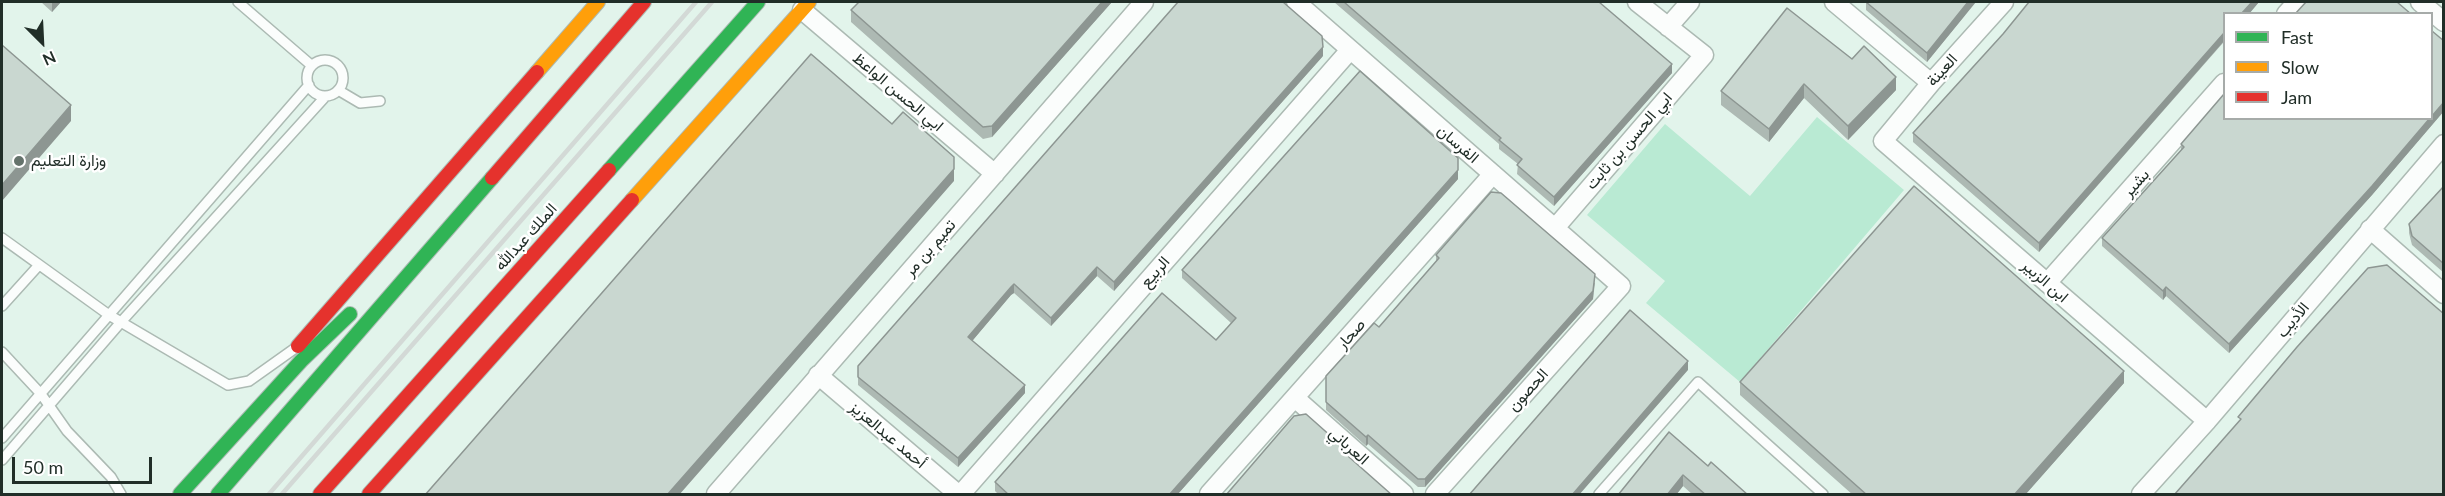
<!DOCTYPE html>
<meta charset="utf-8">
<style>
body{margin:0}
#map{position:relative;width:2445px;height:496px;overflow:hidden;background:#e2f4eb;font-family:Lato,sans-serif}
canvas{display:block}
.frame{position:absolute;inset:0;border:3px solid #212e28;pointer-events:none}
.legend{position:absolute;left:2223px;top:12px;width:210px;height:108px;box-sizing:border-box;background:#fff;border:2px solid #a6aba9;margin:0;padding:8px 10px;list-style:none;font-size:18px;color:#212e28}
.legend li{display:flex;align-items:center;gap:12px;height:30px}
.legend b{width:30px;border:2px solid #a6aba9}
.north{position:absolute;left:12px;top:12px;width:60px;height:60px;-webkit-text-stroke:4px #fff;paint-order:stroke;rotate:156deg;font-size:16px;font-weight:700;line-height:24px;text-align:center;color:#212e28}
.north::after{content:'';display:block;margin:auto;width:21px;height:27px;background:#212e28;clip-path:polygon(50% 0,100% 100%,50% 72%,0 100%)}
.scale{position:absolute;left:12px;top:457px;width:140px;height:27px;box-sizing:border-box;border:3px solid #212e28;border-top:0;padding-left:8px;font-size:18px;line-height:21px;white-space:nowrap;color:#212e28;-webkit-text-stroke:4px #fff;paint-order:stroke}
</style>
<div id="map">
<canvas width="2445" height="496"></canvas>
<div class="frame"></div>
<ul class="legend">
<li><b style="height:8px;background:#30b455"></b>Fast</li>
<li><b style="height:8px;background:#ff9f0a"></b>Slow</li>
<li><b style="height:8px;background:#e5322d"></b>Jam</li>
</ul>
<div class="north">N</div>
<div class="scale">50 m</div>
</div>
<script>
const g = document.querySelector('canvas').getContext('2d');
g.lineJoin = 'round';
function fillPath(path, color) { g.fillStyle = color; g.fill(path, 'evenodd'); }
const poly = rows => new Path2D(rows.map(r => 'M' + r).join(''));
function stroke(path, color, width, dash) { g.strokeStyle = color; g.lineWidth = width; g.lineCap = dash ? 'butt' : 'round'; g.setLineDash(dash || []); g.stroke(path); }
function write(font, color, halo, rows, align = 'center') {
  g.font = font + ' Lato,Vazirmatn,sans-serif'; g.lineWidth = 5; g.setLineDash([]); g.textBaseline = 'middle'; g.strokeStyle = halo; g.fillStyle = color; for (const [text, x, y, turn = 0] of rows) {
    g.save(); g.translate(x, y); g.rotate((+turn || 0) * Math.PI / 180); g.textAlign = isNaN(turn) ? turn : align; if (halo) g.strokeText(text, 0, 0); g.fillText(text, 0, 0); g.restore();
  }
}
fillPath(poly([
 [1817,117,1904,190,1740,382,1646,303,1665,281,1587,215,1665,124,1750,196]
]), '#b9ead3');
const lane = poly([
 [238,2,311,65],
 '307 78a18 18 0 1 1 36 0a18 18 0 1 1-36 0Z',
 [338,90,360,103,380,101],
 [2,238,109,315,228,385,249,381,294,349],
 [2,306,39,265],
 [2,352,41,394,67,431,111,477,121,494],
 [2,438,309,85],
 [2,460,121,322,325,97],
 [1599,494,1698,382,1823,494]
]);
const street = poly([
 [1296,2,1621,286,1435,494],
 [1834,2,1931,83],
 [2004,2,1931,83,1883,141,2207,421],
 [2420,2,2444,22],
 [802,10,995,174],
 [2286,14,2297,2],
 [1668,27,1690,2],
 [1555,228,1704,55,1637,2],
 [2370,229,2444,294],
 [2047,283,2224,83],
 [818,375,958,494],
 [1295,398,1404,494],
 [716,494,1144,2],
 [961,494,1350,50],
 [1209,494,1493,174],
 [2141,494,2207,421,2444,144]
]);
const fast = poly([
 [609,170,758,2],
 [180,494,301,361,350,314],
 [218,494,492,178]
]);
const slow = poly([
 [537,72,598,2],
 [632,200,809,2]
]);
const jam = poly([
 [492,178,644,2],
 [298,346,537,72],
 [320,494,609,170],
 [369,494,632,200]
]);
stroke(lane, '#acbab3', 12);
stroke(street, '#acbab3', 21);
stroke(fast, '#acbab3', 16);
stroke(slow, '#acbab3', 16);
stroke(jam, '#acbab3', 16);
stroke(lane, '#fbfdfc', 9);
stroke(street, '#fbfdfc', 18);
stroke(fast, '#30b455', 14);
stroke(slow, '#ff9f0a', 14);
stroke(jam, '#e5322d', 14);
stroke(poly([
 [269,494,696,2],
 [282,494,712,2]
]), '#d3d9d6', 4.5);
fillPath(poly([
 [41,2,61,2,52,12],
 [859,2,1112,2,992,137,983,139,851,22,851,10],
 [1334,2,1599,2,1672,73,1554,206,1517,174,1518,164,1499,149,1499,144],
 [1866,2,1965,15,1927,62,1866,10],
 [2259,2,2039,252,1913,142,1913,133],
 [2444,41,2444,111,2372,195,2229,353,2166,296,2163,300,2102,246,2102,238,2181,151,2181,144],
 [1323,56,1114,291,1097,276,1051,326,1014,293,1011,295,972,341,1025,393,958,467,858,385,858,366],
 [1852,59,1896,90,1848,140,1804,98,1769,142,1721,105,1721,91],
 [1458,158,1458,179,1177,495,999,495,995,491,995,482,1216,340,1231,323,1182,278,1182,270],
 [2444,186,2444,273,2412,245,2409,233,2409,224],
 [1436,255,1595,283,1593,299,1425,487,1418,487,1368,444,1366,446,1326,410,1326,376,1379,327,1436,262],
 [1740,382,2124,383,2025,495,1853,495,1740,395],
 [1708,466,1748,495,1693,495,1683,486,1676,495,1618,495]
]), '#adb9b3');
fillPath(poly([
 [52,2,61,2,52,12],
 [1102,2,1112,2,992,137,992,126],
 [1968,2,1976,2,1927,62,1927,53],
 [2252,2,2259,2,2249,14,2241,14],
 [2224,33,2224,41,2039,252,2039,243],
 [1323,47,1323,56,1114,291,1114,282],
 [1672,64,1672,73,1554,206,1554,197],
 [1896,77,1896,90,1848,140,1848,126],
 [1804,84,1804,98,1769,142,1769,129],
 [2444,102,2444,111,2372,195,2229,353,2229,344,2430,118,2432,118,2432,116],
 [71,105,71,121,2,201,2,185],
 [954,157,954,181,679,495,667,495],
 [1458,170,1458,179,1177,495,1169,495],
 [1097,267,1097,276,1051,326,1051,318],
 [1595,274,1593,299,1425,487,1425,479],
 [1014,284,1014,293,1011,295,968,346,968,337,1011,287],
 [2166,287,2166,296,2163,300,2163,291],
 [1688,361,1688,370,1579,495,1572,495],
 [2124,371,2124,383,2025,495,2014,495],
 [1025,385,1025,393,958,467,958,458],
 [1368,435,1368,444,1366,446,1366,437],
 [1683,475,1683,486,1676,495,1667,495]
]), '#8d9692');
const building = poly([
 [859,2,1102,2,992,126,983,127,851,10,859,2],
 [1178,2,1283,2,1322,36,1323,47,1114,282,1097,267,1051,318,1014,284,1011,287,968,337,1025,385,958,458,858,377,858,366,1178,2],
 [1344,2,1599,2,1672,64,1554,197,1517,165,1522,159,1499,140,1501,138,1344,2],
 [1866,2,1968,2,1927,53,1866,2],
 [2029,2,2252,2,2241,14,2224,14,2224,33,2039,243,1913,133,2003,34,2029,2],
 [2306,2,2397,2,2411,14,2295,14,2306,2],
 [1787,8,1852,59,1864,46,1896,77,1848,126,1804,84,1769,129,1721,91,1787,8],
 [2432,31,2444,41,2444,102,2432,116,2432,31],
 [2,45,71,105,2,185,2,45],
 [811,54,892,124,903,112,954,157,954,169,667,495,425,495,811,54],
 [1360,71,1458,158,1458,170,1169,495,1009,495,995,482,1162,293,1216,340,1236,318,1182,270,1360,71],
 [2224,94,2224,118,2430,118,2372,186,2229,344,2166,287,2163,291,2102,238,2184,147,2181,144,2224,94],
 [1914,186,2124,371,2014,495,1867,495,1740,382,1914,186],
 [2444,186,2444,264,2412,236,2409,224,2444,186],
 [1491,192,1501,193,1595,274,1593,291,1425,479,1418,479,1368,435,1366,437,1326,402,1326,376,1374,323,1379,327,1439,258,1436,255,1491,192],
 [2387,265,2444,314,2444,495,2174,495,2241,419,2238,417,2297,347,2368,268,2387,265],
 [1630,310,1688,361,1572,495,1469,495,1630,310],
 [1306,414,1351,454,1349,457,1392,495,1226,495,1294,416,1306,414],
 [1669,432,1708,466,1711,462,1748,495,1706,495,1683,475,1667,495,1618,495,1669,432]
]);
fillPath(building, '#c9d7d0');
stroke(building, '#8d9692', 1.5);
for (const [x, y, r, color] of [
 [19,161,6,"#65736c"]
]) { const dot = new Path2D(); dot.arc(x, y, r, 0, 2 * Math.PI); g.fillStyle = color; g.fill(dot); stroke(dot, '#fff', 2); }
write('16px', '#212e28', '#fff', [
 ["العينة",1942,70,-48],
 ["ابي الحسن الواعظ",898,92,40],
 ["ابي الحسن بن ثابت",1629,141,-49],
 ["الفرسان",1458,144,41],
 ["بشير",2136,183,-48],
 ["الملك عبدالله",526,237,-48],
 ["تميم بن مر",930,248,-49],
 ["الربيع",1155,272,-49],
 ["ابن الزبير",2045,281,41],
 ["الأديب",2293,320,-50],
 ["صحار",1351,334,-48],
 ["الحصون",1528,390,-48],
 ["أحمد عبدالعزيز",888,435,40],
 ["العرباني",1349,446,42]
]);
write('16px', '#212e28', '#fff', [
 ["وزارة التعليم",31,161]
], 'left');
</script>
